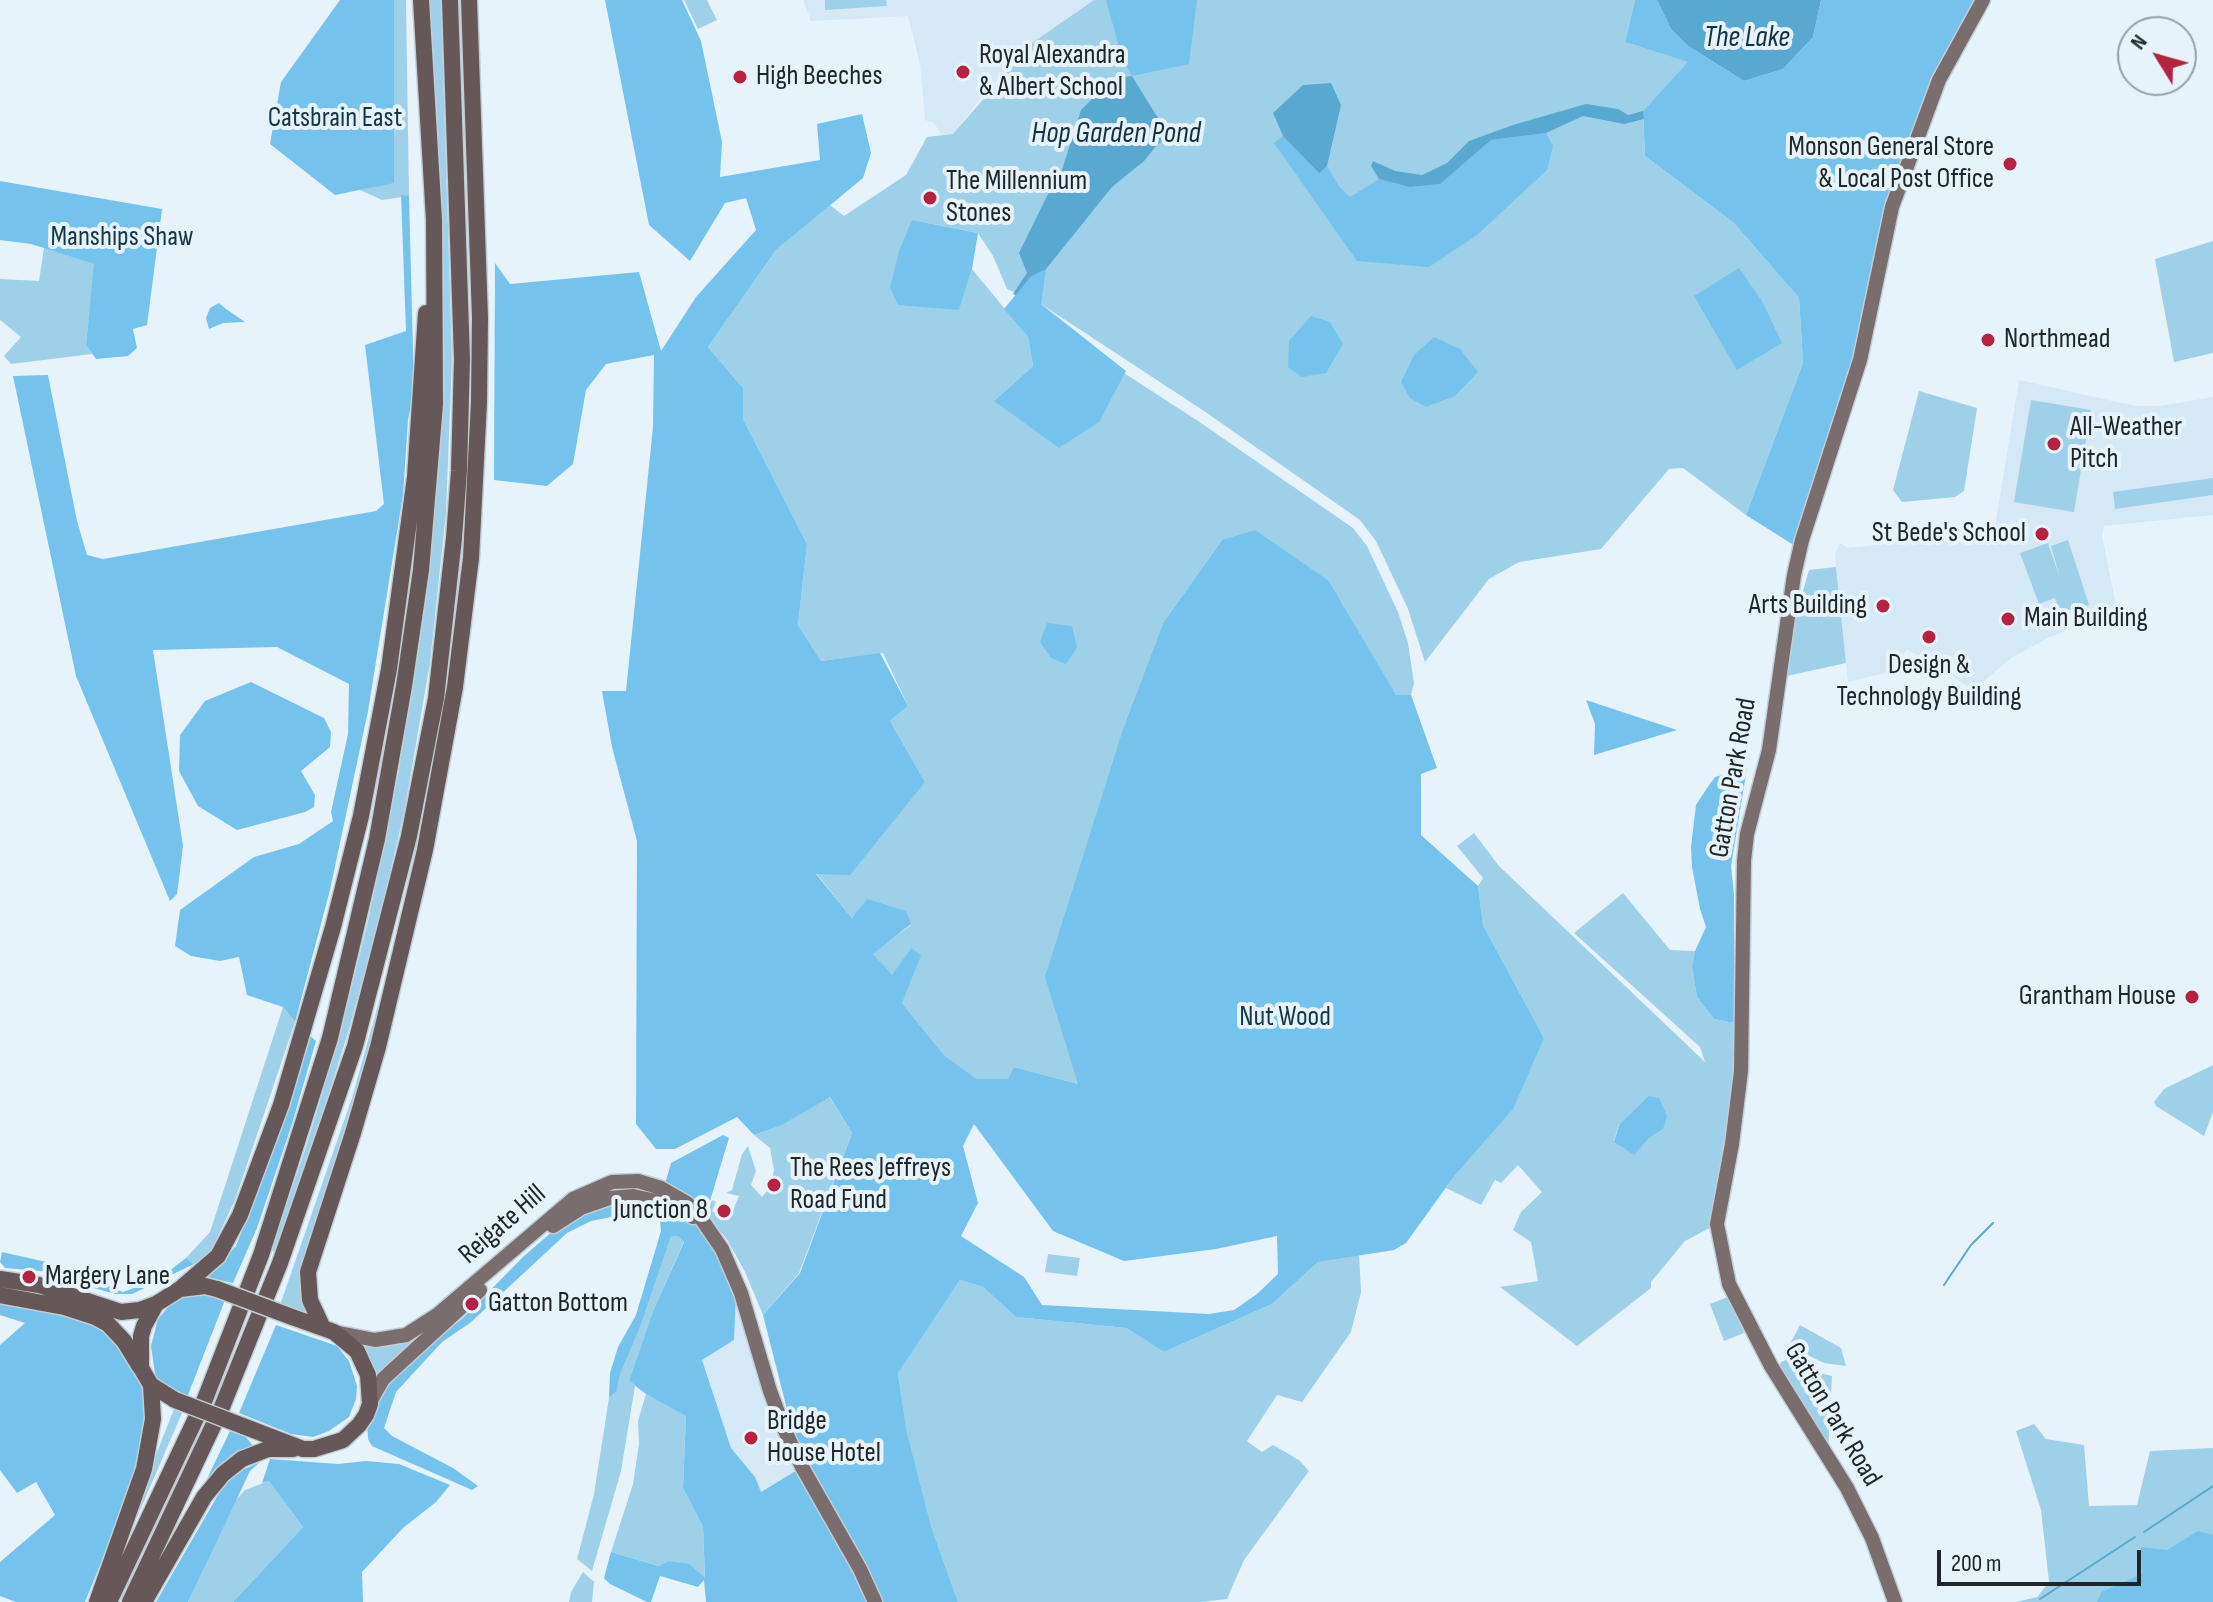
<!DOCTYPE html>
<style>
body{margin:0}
#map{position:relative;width:2213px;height:1602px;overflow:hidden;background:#e6f3fb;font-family:"Sofia Sans Condensed",sans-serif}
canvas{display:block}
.north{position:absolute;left:2117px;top:16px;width:80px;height:80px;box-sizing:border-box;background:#e6f3fb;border:2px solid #97a1a6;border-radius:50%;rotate:307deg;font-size:22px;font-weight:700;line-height:32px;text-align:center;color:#202527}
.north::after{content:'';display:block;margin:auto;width:28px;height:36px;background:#b52341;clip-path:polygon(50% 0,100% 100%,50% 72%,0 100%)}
.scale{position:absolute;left:1937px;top:1550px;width:204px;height:36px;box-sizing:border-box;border:4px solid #202527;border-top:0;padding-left:10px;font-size:24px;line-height:28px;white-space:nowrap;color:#202527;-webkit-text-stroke:6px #e6f3fb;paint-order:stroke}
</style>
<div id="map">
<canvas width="2213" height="1602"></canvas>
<div class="north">N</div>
<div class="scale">200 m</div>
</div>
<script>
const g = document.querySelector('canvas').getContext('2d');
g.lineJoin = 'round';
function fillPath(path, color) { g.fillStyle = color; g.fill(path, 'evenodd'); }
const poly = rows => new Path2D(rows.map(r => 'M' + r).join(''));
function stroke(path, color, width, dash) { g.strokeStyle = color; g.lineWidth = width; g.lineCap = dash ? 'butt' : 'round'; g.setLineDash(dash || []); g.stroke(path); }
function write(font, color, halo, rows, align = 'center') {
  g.font = font + ' "Sofia Sans Condensed",sans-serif'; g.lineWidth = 8; g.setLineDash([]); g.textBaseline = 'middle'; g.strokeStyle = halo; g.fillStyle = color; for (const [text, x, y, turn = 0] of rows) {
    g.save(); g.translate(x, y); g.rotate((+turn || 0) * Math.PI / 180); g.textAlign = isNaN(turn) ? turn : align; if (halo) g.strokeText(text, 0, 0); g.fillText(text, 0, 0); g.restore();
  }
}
fillPath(poly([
 [803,0,1094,0,1032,43,999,81,992,84,953,134,942,135,934,123,925,120,920,64,908,16,811,21],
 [2019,380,2135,406,2160,406,2213,397,2213,515,2104,526,2102,535,2119,620,2108,620,2072,628,2048,638,2011,658,1974,690,1907,649,1890,672,1848,682,1835,554,1840,543,1848,548,1994,532],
 [736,1295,802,1467,760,1492,755,1477,731,1448,702,1360,734,1340]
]), '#d4e9f5');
fillPath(poly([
 [394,0,406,0,409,196,382,200,360,190,394,182],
 [429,0,441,0,452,359,446,513,430,663,404,813,378,924,347,1036,312,1146,274,1252,271,1250,307,1144,340,1034,368,921,398,775,427,587,442,400,444,276],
 [684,0,707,0,717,20,698,29],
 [825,0,886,0,887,6,825,10],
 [1094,0,1635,0,1625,42,1689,62,1643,111,1645,156,1734,223,1799,298,1803,363,1746,515,1683,468,1669,469,1601,549,1519,562,1489,579,1425,662,1408,609,1376,541,1360,520,1204,411,1041,304,1007,289,993,256,978,233,912,220,959,309,972,269,1028,337,1033,366,994,401,1124,373,1198,421,1353,528,1367,546,1398,612,1408,643,1414,683,1411,695,1396,696,1329,581,1222,540,1163,623,1124,726,1078,1084,1014,1067,1009,1079,977,1079,944,1055,902,1003,911,948,892,976,872,954,911,925,852,918,816,873,925,782,890,721,908,706,883,653,821,661,798,625,807,544,743,419,743,388,708,347,776,250,830,205,844,216,906,175,927,137,953,134,1032,43],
 [2213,241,2213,353,2174,362,2155,259],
 [44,248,95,264,86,344,92,354,11,364,4,356,21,337,0,320,0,279,39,281],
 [1919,391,1977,408,1964,491,1955,497,1902,502,1893,490],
 [2031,400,2091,410,2074,512,2014,502],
 [2213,478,2213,495,2115,509,2113,492],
 [2068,540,2089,605,2060,612,2055,598,2039,604,2020,553,2048,543,2060,578,2051,546],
 [1836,567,1846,663,1778,678,1809,570],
 [1474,833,1499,866,1705,1062,1700,1047,1574,933,1623,893,1670,950,1695,951,1692,967,1697,997,1714,1019,1734,1023,1736,1082,1717,1224,1685,1241,1651,1282,1651,1288,1577,1346,1500,1287,1538,1281,1531,1242,1513,1230,1521,1212,1542,1192,1518,1165,1501,1183,1495,1180,1481,1205,1446,1188,1544,1038,1483,925,1478,886,1483,878,1457,846],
 [1619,1124,1663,1129,1648,1139,1623,1148,1614,1141],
 [413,880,307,1309,307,1316,280,1305,352,1098],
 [283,1007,295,1022,235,1200,208,1257,194,1264,186,1258,210,1232],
 [2213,1065,2213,1112,2204,1136,2156,1106,2154,1102,2164,1089],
 [829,1096,852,1133,799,1273,763,1315,745,1272,728,1241,706,1214,712,1200,716,1202,712,1211,729,1220,739,1196,726,1193,732,1190,742,1154,748,1146,756,1171,751,1185,762,1197,770,1187,774,1170,770,1148,754,1135,780,1126],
 [671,1235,678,1236,684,1241,653,1311,629,1381,635,1386,621,1471,592,1571,577,1559,594,1494,609,1398,617,1391,620,1375,641,1325],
 [1048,1254,1080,1258,1077,1276,1045,1272],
 [1359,1254,1361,1292,1351,1332,1302,1402,1277,1395,1247,1441,1262,1452,1273,1445,1299,1460,1309,1471,1244,1560,1227,1599,1201,1602,958,1602,932,1529,907,1436,898,1372,960,1280,983,1287,1016,1317,1126,1328,1164,1352,1272,1304,1318,1262],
 [1730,1296,1744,1333,1724,1341,1710,1304],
 [1800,1325,1841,1348,1846,1366,1824,1363,1795,1349,1791,1342],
 [428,1328,430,1330,378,1378,374,1378,357,1341],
 [1791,1358,1815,1372,1832,1376,1828,1454,1778,1369,1781,1362],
 [646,1394,686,1415,683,1488,703,1527,705,1579,611,1552,633,1484,639,1444,638,1421],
 [174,1409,182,1413,125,1545,146,1480],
 [2034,1424,2046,1439,2084,1445,2089,1506,2137,1505,2150,1451,2213,1448,2213,1602,2016,1602,2037,1597,2049,1582,2041,1510,2016,1431],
 [269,1481,303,1527,233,1602,188,1602,234,1502,245,1490],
 [583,1572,594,1582,592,1602,569,1602,571,1592]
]), '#9fd0ea');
fillPath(poly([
 [340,0,394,0,394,183,335,195,270,144,281,82],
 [605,0,682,0,701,41,722,142,720,177,820,160,817,124,862,114,871,153,863,178,776,250,708,347,743,388,743,419,807,544,798,625,821,661,880,653,908,706,890,721,925,782,850,875,816,874,852,918,867,899,906,911,911,924,873,954,892,975,911,948,921,955,902,1003,944,1055,977,1079,1008,1079,1014,1067,1078,1084,1045,977,1124,726,1163,623,1222,540,1255,530,1329,581,1396,695,1411,695,1437,768,1421,774,1421,835,1478,886,1483,925,1544,1038,1513,1109,1455,1175,1406,1243,1394,1250,1318,1262,1272,1304,1164,1352,1126,1328,1016,1317,983,1287,960,1280,898,1373,907,1434,932,1529,958,1602,882,1602,792,1429,763,1315,800,1273,852,1133,830,1097,780,1126,754,1135,737,1117,675,1149,656,1149,636,1124,637,841,612,747,602,691,626,691,653,427,654,355,606,364,586,390,573,464,547,486,494,480,495,263,510,284,639,272,661,351,696,297,756,230,746,198,725,203,690,261,649,225],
 [974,1124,1053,1231,1124,1261,1216,1249,1277,1236,1278,1274,1257,1294,1234,1310,1209,1314,1042,1305,1024,1277,961,1236,978,1203,963,1146],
 [1106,0,1197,0,1189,64,1132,76,1122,58],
 [1635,0,1657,0,1671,29,1688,46,1744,81,1783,69,1813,37,1821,0,1983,0,1939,80,1892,207,1871,304,1800,549,1746,515,1803,363,1799,298,1734,223,1645,156,1643,111,1688,62,1625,42],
 [1546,133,1553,146,1547,170,1477,235,1429,267,1357,261,1274,143,1283,136,1318,172,1327,166,1338,185,1350,197,1379,179,1410,187,1440,184,1491,140],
 [0,181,162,209,147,325,133,329,137,348,128,356,96,359,86,345,94,264,31,244,0,240],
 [401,195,409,196,414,390,408,420,403,495,368,711,330,890,295,1022,283,1007,247,995,239,957,220,961,191,956,175,946,180,910,254,857,299,844,333,821,331,812,348,734,349,684,277,647,153,650,183,846,177,894,170,901,76,676,13,376,48,375,77,521,87,555,103,559,376,511,384,504,365,345,406,331],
 [912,220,978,233,972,269,959,310,898,305,890,287,899,251],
 [1739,268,1762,301,1782,343,1737,370,1694,296],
 [1046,269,1041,304,1126,371,1099,422,1059,448,994,401,1033,366,1028,337,1004,309,1030,277],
 [219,303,226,309,245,322,223,323,209,329,206,318,210,308],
 [1311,316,1330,322,1343,344,1326,373,1302,377,1288,367,1289,341],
 [1434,337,1460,349,1478,372,1455,396,1426,407,1410,398,1401,382,1414,355],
 [1047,623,1072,626,1077,647,1066,664,1051,658,1040,642],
 [251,682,324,718,331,732,330,747,301,771,315,795,314,807,305,812,237,830,198,806,179,771,180,735,205,701],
 [1586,700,1677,730,1594,755,1595,724],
 [1747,768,1731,866,1734,894,1734,1023,1714,1019,1697,997,1692,967,1695,951,1706,927,1700,909,1692,867,1691,847,1696,805,1707,788,1715,777],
 [309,1035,316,1041,292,1124,257,1228,233,1283,206,1277,236,1246,275,1146],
 [1649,1096,1659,1098,1667,1116,1663,1129,1648,1139,1634,1155,1614,1142,1619,1125],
 [723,1135,729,1138,706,1214,665,1184,671,1163],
 [635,1202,656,1205,704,1222,736,1295,734,1340,702,1360,731,1448,755,1477,761,1492,802,1467,875,1602,706,1602,704,1580,698,1587,660,1576,651,1602,647,1602,610,1584,604,1578,611,1552,659,1566,669,1561,689,1564,705,1578,703,1527,683,1488,686,1416,646,1394,629,1381,653,1311,684,1242,678,1236,671,1236,641,1325,620,1375,617,1391,609,1398,610,1373,618,1347,636,1315,661,1231,660,1219,617,1216,591,1221,567,1233,470,1323,442,1342,396,1392,384,1428,392,1436,453,1468,478,1486,472,1490,372,1446,368,1439,367,1423,382,1389,427,1346,463,1318,523,1257,554,1230,591,1209],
 [2,1252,82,1270,99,1282,123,1292,160,1278,186,1258,194,1264,132,1294,116,1294,90,1287,62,1273,5,1268,0,1262],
 [205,1294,225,1300,186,1400,156,1380,151,1346,158,1319,169,1306,187,1295],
 [0,1301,79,1315,109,1331,146,1391,147,1409,144,1447,126,1501,85,1602,16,1602,0,1596,0,1562,55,1515,36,1482,17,1493,0,1470,0,1345,25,1323,0,1315],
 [276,1325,337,1346,349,1361,357,1386,356,1399,349,1417,329,1431,313,1437,291,1434,239,1413],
 [230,1431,246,1437,254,1447,204,1485],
 [270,1459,338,1464,366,1461,399,1464,450,1485,436,1502,403,1528,362,1572,363,1602,233,1602,303,1527,269,1481,262,1483],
 [260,1462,250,1471,188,1602,156,1602,222,1488,238,1472],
 [2198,1531,2213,1535,2213,1602,2097,1602,2101,1592,2142,1574,2141,1547,2167,1550]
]), '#75c3ec');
fillPath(poly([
 [1657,0,1821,0,1813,37,1783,69,1744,81,1688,46,1671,29],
 [1132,76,1169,136,1157,145,1144,161,1112,187,1046,269,1030,277,1016,295,1013,294,1027,273,1019,253,1048,194,1060,176,1081,110,1112,79],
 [1331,83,1341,105,1327,166,1319,173,1283,136,1273,113,1303,85],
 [1586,104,1618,109,1628,115,1643,111,1644,119,1624,124,1583,116,1546,133,1491,140,1440,184,1410,187,1379,179,1371,166,1373,161,1395,171,1422,175,1447,163,1469,141,1513,125]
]), '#59a8cf');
stroke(poly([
 [1944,1285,1971,1245,1993,1223],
 [2144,1532,2213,1486],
 [2040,1599,2135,1537]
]), '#59a8cf', 2);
const primary = poly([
 [553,1226,581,1208,610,1198,633,1196,670,1204,693,1217],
 [334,1332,375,1340,406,1335,437,1315,573,1199,612,1182,638,1181,661,1188,687,1203,698,1214,722,1249,741,1293,770,1391,785,1431,802,1467,860,1569,875,1602],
 [370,1402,383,1379,480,1290],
 [1895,1602,1872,1538,1847,1488,1771,1366,1729,1284,1717,1224,1732,1144,1741,1071,1744,861,1747,834,1769,750,1794,575,1802,540,1860,360,1892,207,1939,80,1983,0]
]);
const highway = poly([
 [0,1279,39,1285,121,1312,140,1310,156,1304],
 [180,1289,218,1256,240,1215,281,1105,333,927,361,816,389,669,415,477,426,313],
 [0,1295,64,1307,95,1317,108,1324,124,1341,140,1367],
 [323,1328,310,1300,308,1272,353,1133,378,1047,425,850,455,687,471,558,479,402,480,318,469,0],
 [175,1400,151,1385,141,1368,141,1336,144,1326,156,1304,180,1289,205,1286,217,1289],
 [243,1426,303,1449,314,1449,343,1440,359,1425,366,1415,370,1404,368,1375,357,1351,334,1332,292,1317],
 [97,1602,144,1469,153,1419,151,1385],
 [109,1602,205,1399,261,1255,330,1038,377,839,404,686,421,570,435,404,434,220,421,0],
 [130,1602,222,1407,280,1263,355,1046,409,836,436,698,454,538,459,471,462,359,450,0],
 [144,1602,204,1497,223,1474,242,1459,268,1449,293,1449]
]);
stroke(primary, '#c2ced5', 17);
stroke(highway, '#c2ced5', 19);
stroke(primary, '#796d6e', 14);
stroke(highway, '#665859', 16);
const highwayBridge = poly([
 [217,1289,292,1317],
 [175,1400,243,1426]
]);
stroke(highwayBridge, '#c2ced5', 19, []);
stroke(highwayBridge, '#665859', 16);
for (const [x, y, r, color] of [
 [963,72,8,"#b52341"],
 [740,77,8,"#b52341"],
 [2010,164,8,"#b52341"],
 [930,198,8,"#b52341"],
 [1988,340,8,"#b52341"],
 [2054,444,8,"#b52341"],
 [2042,534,8,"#b52341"],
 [1883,606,8,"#b52341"],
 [2008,619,8,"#b52341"],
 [1929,637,8,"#b52341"],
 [2192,997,8,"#b52341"],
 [774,1185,8,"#b52341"],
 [724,1211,8,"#b52341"],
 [29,1277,8,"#b52341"],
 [472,1304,8,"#b52341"],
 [751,1438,8,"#b52341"]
]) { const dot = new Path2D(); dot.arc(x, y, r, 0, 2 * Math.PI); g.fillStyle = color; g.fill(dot); stroke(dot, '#e6f3fb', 3); }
write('28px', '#202527', '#e6f3fb', [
 ["Royal Alexandra",979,56],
 ["& Albert School",979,88],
 ["High Beeches",756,77],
 ["Monson General Store",1994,148,"right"],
 ["& Local Post Office",1994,180,"right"],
 ["The Millennium",946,182],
 ["Stones",946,214],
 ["Northmead",2004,340],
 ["All-Weather",2070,428],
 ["Pitch",2070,460],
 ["St Bede's School",2026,534,"right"],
 ["Arts Building",1867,606,"right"],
 ["Main Building",2024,619],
 ["Design &",1929,666,"center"],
 ["Technology Building",1929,698,"center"],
 ["Grantham House",2176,997,"right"],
 ["The Rees Jeffreys",790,1169],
 ["Road Fund",790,1201],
 ["Junction 8",708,1211,"right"],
 ["Margery Lane",45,1277],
 ["Gatton Bottom",488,1304],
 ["Bridge",767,1422],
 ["House Hotel",767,1454]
], 'left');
write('28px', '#133748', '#e6f3fb', [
 ["Catsbrain East",335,119],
 ["Manships Shaw",122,238],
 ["Nut Wood",1285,1018]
]);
write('28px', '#202527', '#e6f3fb', [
 ["Gatton Park Road",1734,778,-80],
 ["Reigate Hill",503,1225,-41],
 ["Gatton Park Road",1832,1415,59]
]);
write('italic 30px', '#0f3344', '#e6f3fb', [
 ["The Lake",1747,38],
 ["Hop Garden Pond",1116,134]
]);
</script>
